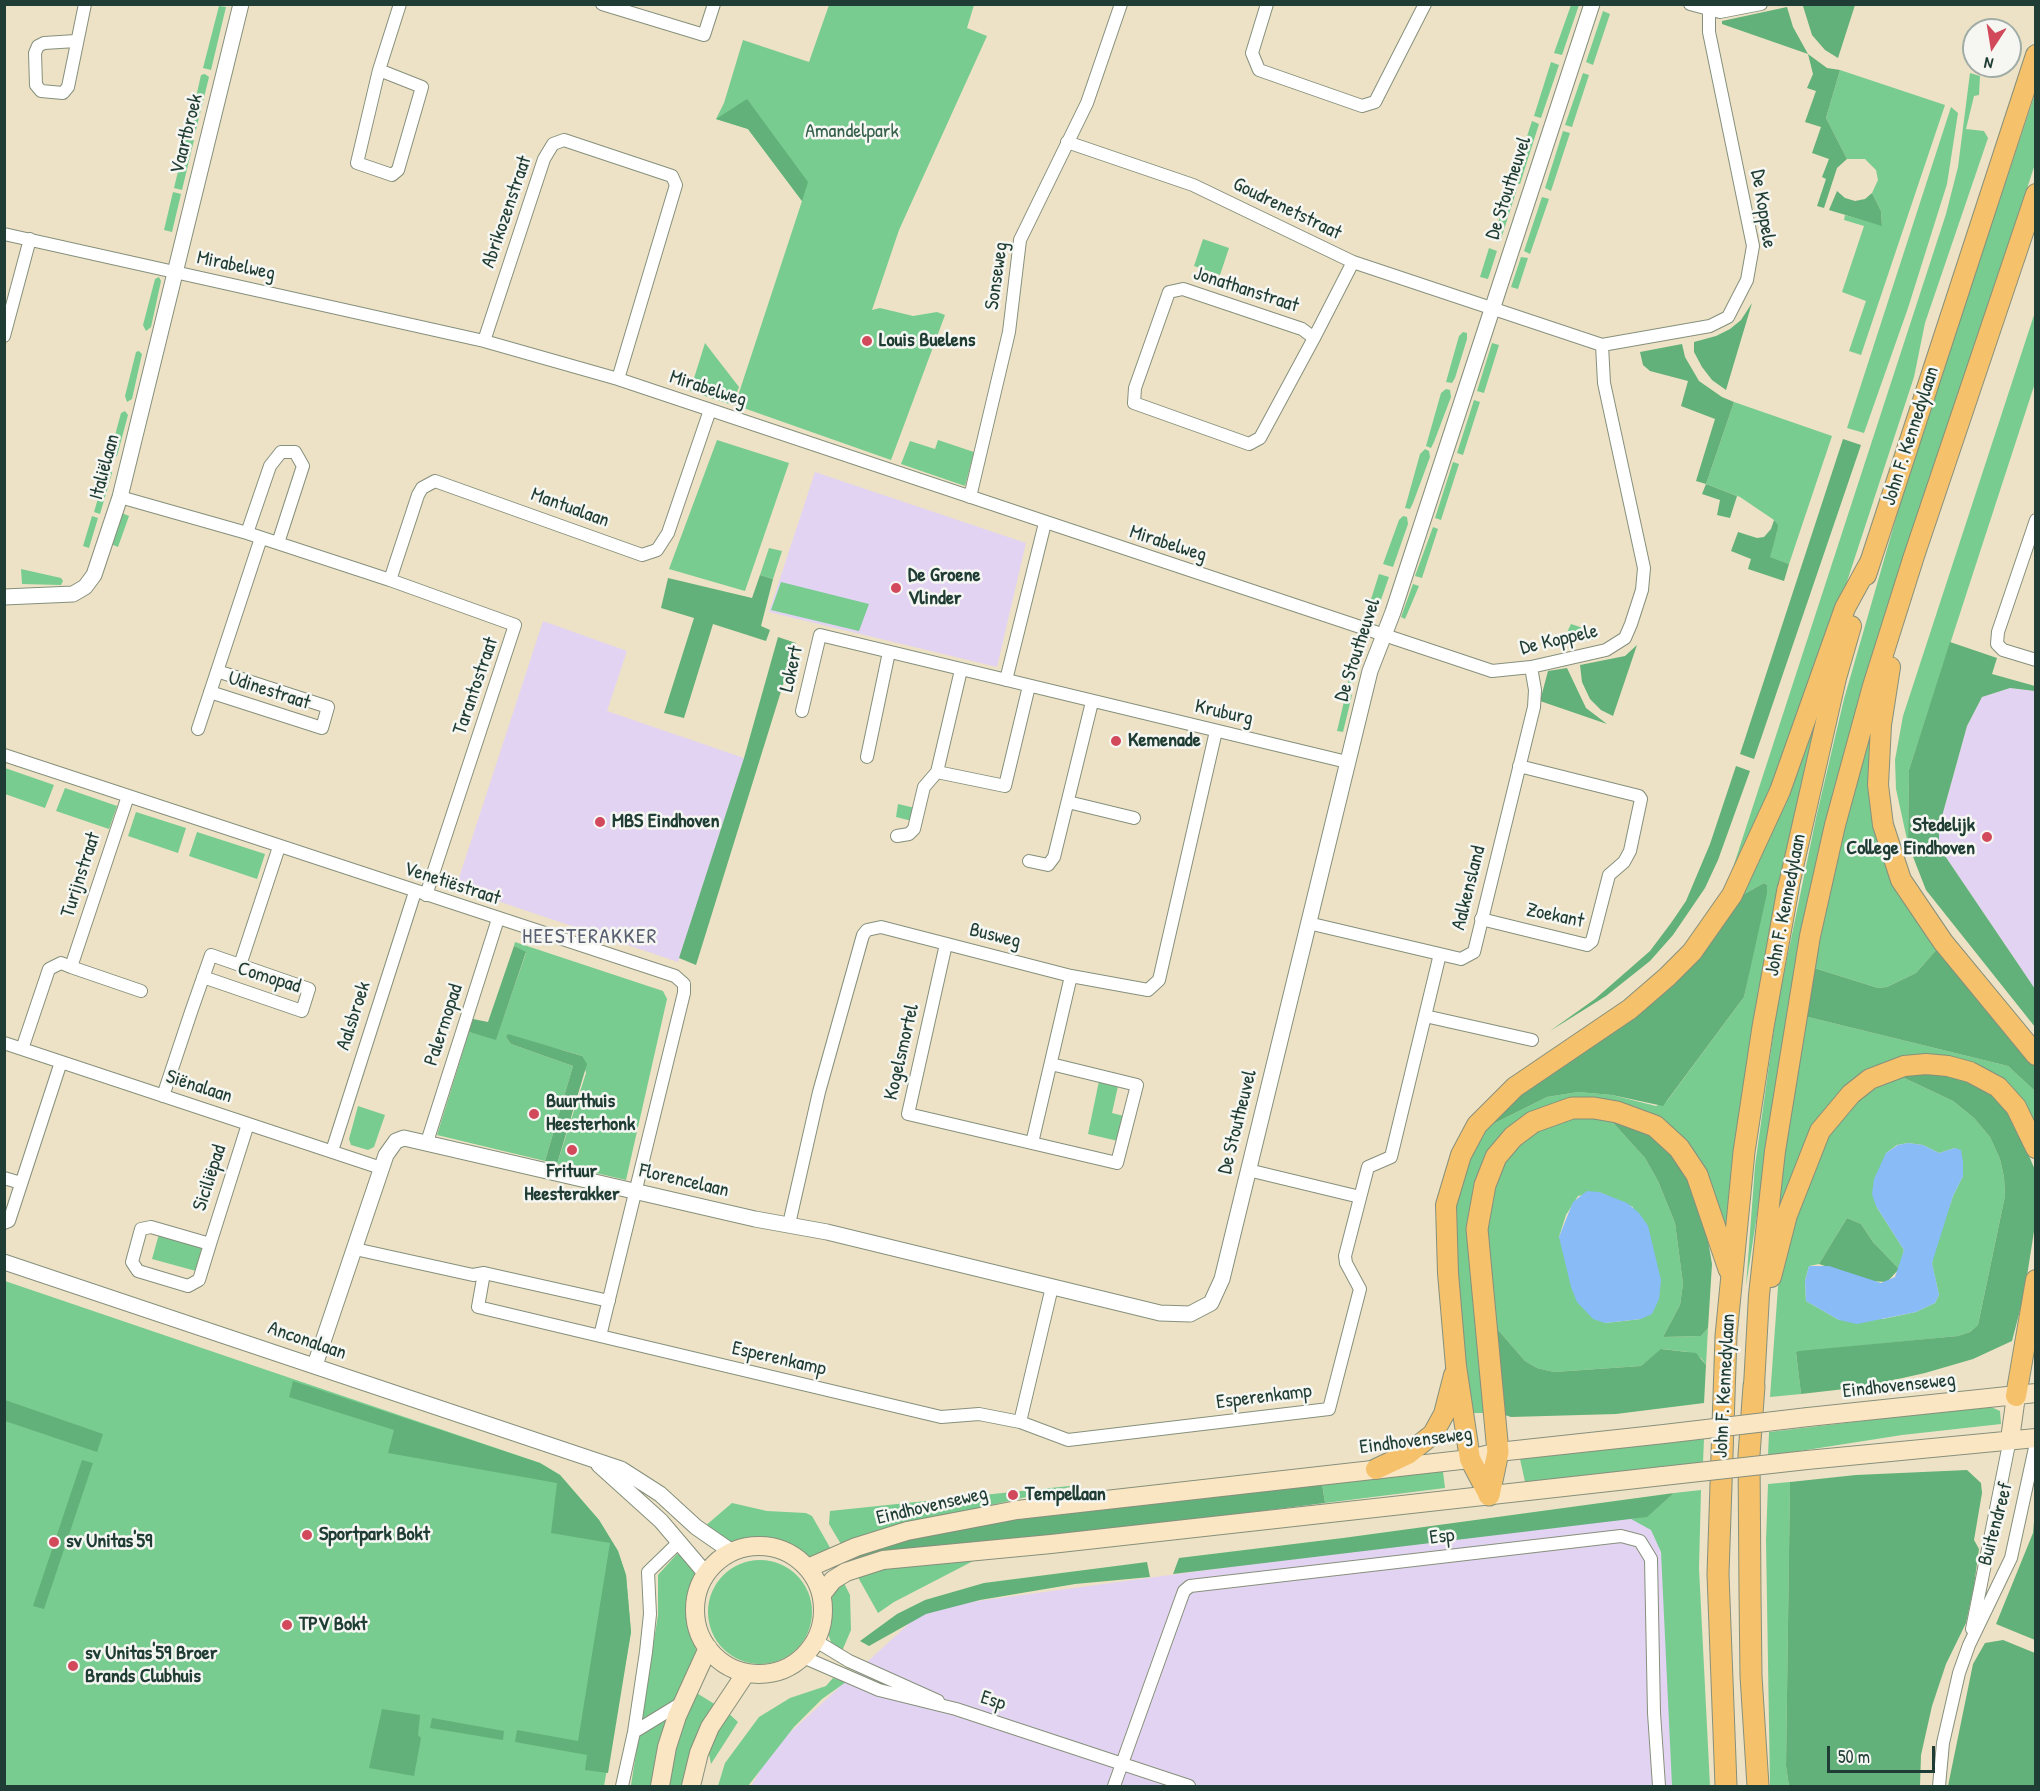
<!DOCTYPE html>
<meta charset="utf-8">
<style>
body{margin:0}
#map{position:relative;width:2040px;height:1791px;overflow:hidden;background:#ede2c5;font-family:"Patrick Hand",sans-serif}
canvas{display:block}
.frame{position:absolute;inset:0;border:6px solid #1f3d34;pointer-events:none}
.north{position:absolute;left:1962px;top:18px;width:60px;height:60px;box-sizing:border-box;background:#f6f6f2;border:2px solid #a0aca6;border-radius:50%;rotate:192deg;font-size:16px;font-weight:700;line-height:24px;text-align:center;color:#1f3d34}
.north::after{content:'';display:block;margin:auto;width:21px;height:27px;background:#d1495b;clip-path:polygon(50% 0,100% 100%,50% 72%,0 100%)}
.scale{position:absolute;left:1827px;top:1746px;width:108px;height:27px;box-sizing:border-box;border:3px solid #1f3d34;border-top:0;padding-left:8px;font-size:18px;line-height:21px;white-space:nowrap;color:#1f3d34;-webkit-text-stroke:4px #f6f6f2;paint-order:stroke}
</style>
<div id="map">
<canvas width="2040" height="1791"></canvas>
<div class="frame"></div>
<div class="north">N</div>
<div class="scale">50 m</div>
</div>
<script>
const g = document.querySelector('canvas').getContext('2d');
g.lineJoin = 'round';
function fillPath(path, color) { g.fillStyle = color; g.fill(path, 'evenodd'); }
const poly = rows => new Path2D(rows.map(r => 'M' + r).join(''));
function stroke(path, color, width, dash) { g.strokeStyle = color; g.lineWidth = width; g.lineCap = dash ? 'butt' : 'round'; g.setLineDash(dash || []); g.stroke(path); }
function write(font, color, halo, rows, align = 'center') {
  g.font = font + ' "Patrick Hand",sans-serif'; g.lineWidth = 5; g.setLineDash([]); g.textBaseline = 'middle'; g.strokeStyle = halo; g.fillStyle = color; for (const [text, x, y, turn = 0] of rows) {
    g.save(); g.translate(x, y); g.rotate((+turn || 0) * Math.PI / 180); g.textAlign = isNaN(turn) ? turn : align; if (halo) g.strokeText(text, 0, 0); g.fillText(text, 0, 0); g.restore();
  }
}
fillPath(poly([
 [815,472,1026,543,997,667,769,612],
 [543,621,627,651,607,711,744,758,678,962,456,887],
 [2010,688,2035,691,2035,989,1939,847,1939,827,1967,726,1982,697],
 [1664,1508,1691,1786,751,1786,773,1748,926,1608]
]), '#e3d3f2');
fillPath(poly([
 [829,5,974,5,967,28,987,36,899,230,872,310,880,308,913,316,937,312,945,315,891,460,735,405,802,201,748,129,716,119,724,103,743,40,809,62],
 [1571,5,1579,5,1562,55,1554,53],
 [219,6,226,7,211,70,203,68],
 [1603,11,1610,14,1593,65,1586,62],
 [1551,62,1559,65,1541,118,1534,116],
 [1840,70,1945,105,1861,355,1849,351,1866,301,1842,292,1864,226,1844,220,1845,215,1882,225,1881,211,1872,193,1878,180,1876,170,1865,159,1847,159,1826,118],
 [1583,73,1589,75,1572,127,1565,125],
 [1970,73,1980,76,1979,95,1974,96,1966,129,1984,131,1988,138,1925,323,1914,377,1839,606,1773,789,1725,892,1946,214,1958,167],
 [205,74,209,77,195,134,188,133,201,75],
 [2035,94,2035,164,1890,608,1796,961,1746,1286,1755,1166,1777,1007,1816,818,1844,699,1911,466],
 [1951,107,1958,113,1947,184,1908,308,1864,433,1847,428],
 [1532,121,1539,124,1520,184,1512,182],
 [1563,131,1570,133,1551,191,1545,188],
 [186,138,194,140,182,190,174,188],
 [1510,187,1517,189,1500,242,1492,240],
 [173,192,181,194,172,232,164,230],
 [1542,197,1549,199,1530,254,1524,251],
 [1203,239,1229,248,1220,275,1194,266],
 [1489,248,1497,251,1488,279,1480,277],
 [1521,257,1528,258,1518,289,1511,287],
 [159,277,161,281,151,327,146,331,143,325,155,279],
 [2035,312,2035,383,1909,770,1908,844,1896,789,1895,760,1903,716],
 [1463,332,1467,333,1467,339,1455,378,1452,383,1446,382,1459,336],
 [705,343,739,387,732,405,690,391],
 [1492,343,1499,345,1484,393,1477,391],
 [139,351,142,354,132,399,127,402,125,396,136,352],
 [1446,389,1450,390,1451,397,1434,442,1431,448,1426,446,1441,393],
 [1474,400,1480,402,1463,455,1457,453],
 [1734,402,1832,436,1789,564,1769,557,1777,532,1777,525,1774,520,1740,497,1706,484],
 [125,411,128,415,117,456,113,458,110,454,121,413],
 [717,440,789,463,745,591,669,569],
 [938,440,974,452,965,486,901,464,910,441,935,449],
 [1425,449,1429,451,1430,457,1413,503,1410,509,1405,508,1420,454],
 [1453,462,1459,464,1441,520,1435,518],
 [110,469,112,473,100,514,94,512,106,471],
 [122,513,129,516,118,547,111,544],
 [92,516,98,518,89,548,83,546],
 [1403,516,1407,517,1408,524,1393,567,1383,564,1399,520],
 [1433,527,1438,529,1422,578,1415,576],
 [769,548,782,551,773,579,760,575],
 [21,569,61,578,63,581,61,585,22,584],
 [1379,574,1389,577,1375,617,1366,615],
 [781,582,869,604,859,631,771,610],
 [1413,584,1419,586,1405,619,1401,617],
 [1571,624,1598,633,1597,639,1561,645],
 [1357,644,1363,646,1353,683,1348,683],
 [1346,693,1352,695,1343,732,1337,731],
 [1820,707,1745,1080,1725,1231,1672,1132,1552,1106,1478,1184,1487,1413,1470,1413,1452,1229,1457,1176,1483,1129,1547,1097,1578,1092,1612,1095,1656,1106,1667,1101,1744,997,1767,885,1764,883,1737,898],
 [1874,713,1870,785,1938,948,1916,973,1887,987,1878,988,1814,968,1840,845],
 [5,768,54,785,45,808,5,794],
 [65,788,117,806,109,829,56,811],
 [898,804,915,808,912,821,896,817],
 [136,812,186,828,178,853,128,836],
 [197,832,265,854,257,879,189,856],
 [515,942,663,991,667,999,626,1180,557,1164,586,1073,582,1056,562,1050,506,1037,511,1044,573,1066,545,1161,437,1135,469,1032,496,1039,526,953,514,946],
 [1804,1016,2008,1066,2035,1091,2035,1131,1949,1060,1846,1091,1782,1213,1777,1211],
 [1898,1075,1953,1101,1974,1118,1990,1137,2000,1159,2004,1177,2005,1196,1978,1325,1970,1332,1958,1336,1796,1352,1801,1394,1770,1397,1778,1287,1787,1239,1825,1134,1854,1099],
 [1908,1143,1923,1145,1939,1153,1955,1148,1963,1176,1953,1196,1934,1252,1932,1264,1939,1295,1935,1303,1916,1312,1883,1319,1839,1320,1806,1301,1805,1281,1809,1266,1819,1264,1847,1218,1861,1224,1873,1242,1899,1269,1904,1250,1876,1206,1886,1153,1897,1145],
 [1099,1081,1118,1086,1112,1113,1124,1116,1118,1141,1088,1134],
 [358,1106,385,1115,374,1147,368,1150,351,1145,349,1139],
 [1607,1116,1645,1158,1658,1181,1675,1223,1683,1284,1680,1305,1663,1337,1701,1336,1708,1328,1706,1365,1701,1358,1688,1352,1662,1349,1641,1366,1554,1372,1537,1368,1525,1361,1492,1323,1484,1229,1502,1161,1518,1141,1555,1118],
 [1599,1192,1633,1207,1641,1319,1605,1323,1559,1237,1566,1215,1578,1196],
 [159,1234,202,1247,196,1271,152,1259],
 [5,1281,540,1463,560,1475,599,1520,618,1551,626,1575,631,1632,604,1786,5,1786],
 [1989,1406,2000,1411,2001,1424,1902,1435,1768,1456,1769,1432],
 [1704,1439,1703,1463,1525,1482,1520,1459],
 [1442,1463,1445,1488,1325,1503,1321,1477],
 [1790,1482,1786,1766,1789,1786,1770,1786,1766,1540,1768,1484],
 [1079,1485,904,1525,842,1546,829,1524,830,1511],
 [1701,1490,1699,1568,1710,1786,1672,1786,1661,1552,1651,1530,1631,1519,1647,1516,1674,1493],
 [732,1503,767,1511,806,1513,812,1516,832,1551,809,1560,782,1543,760,1538,731,1543,704,1527],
 [677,1554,689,1559,695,1572,689,1608,696,1650,693,1670,658,1744,654,1786,631,1785,658,1615,658,1575],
 [977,1559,894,1602,878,1613,855,1572],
 '708 1612a52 52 0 1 1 104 0a52 52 0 1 1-104 0Z',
 [844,1583,850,1595,851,1630,842,1651,832,1645,828,1633,831,1600,835,1592],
 [833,1678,846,1682,822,1699,794,1727,748,1786,718,1786,725,1763,759,1717,790,1698,826,1686],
 [695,1692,716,1705,685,1786,667,1786,668,1766],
 [726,1711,738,1722,711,1764,708,1749]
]), '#78cc90');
fillPath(poly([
 [1808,5,1855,5,1838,58,1825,50,1812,35,1803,6],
 [1787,7,1793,27,1808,54,1827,68,1840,70,1826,118,1847,159,1837,168,1824,208,1817,206,1826,179,1822,177,1829,159,1812,153,1821,127,1805,122,1816,91,1807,88,1813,74,1808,54,1722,24,1722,21],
 [747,99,808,182,802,201,748,129,716,119],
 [1837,191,1845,198,1855,201,1865,199,1872,193,1881,211,1882,226,1829,210],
 [1752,303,1726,390,1712,380,1702,367,1694,352,1694,342,1716,336,1730,329,1741,320],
 [1682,344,1685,357,1699,381,1722,397,1734,402,1706,484,1737,496,1730,518,1717,515,1720,500,1702,494,1706,484,1696,481,1715,419,1681,406,1688,381,1650,371,1643,365,1640,352],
 [1843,439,1861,445,1754,759,1740,754],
 [1774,520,1778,525,1777,532,1770,557,1789,564,1784,581,1748,569,1751,559,1731,551,1738,532,1757,538,1764,537,1771,529],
 [760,575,773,579,761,626,770,630,766,641,713,624,684,718,664,713,694,618,661,608,668,578,752,598],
 [778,637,796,643,696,965,679,958,744,758],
 [1950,642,1997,658,1992,674,2035,686,2035,691,2010,688,1982,697,1967,726,1939,827,1939,847,2035,989,2035,1027,1926,890,1908,844,1909,770],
 [1637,645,1613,716,1601,710,1590,699,1582,682,1580,665,1625,656],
 [1567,668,1586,708,1607,724,1540,701,1548,671],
 [1736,766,1750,771,1718,860,1705,888,1673,935,1650,961,1606,996,1550,1031,1595,999,1650,951,1671,923,1686,901,1710,844],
 [1764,883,1767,885,1767,893,1744,997,1663,1106,1612,1095,1578,1092,1547,1097,1483,1129,1519,1094,1580,1050,1737,898],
 [514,946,526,952,496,1040,469,1032,473,1019,488,1022],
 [1938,948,2034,1065,2035,1091,2008,1066,1804,1016,1814,968,1878,988,1887,987,1916,973],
 [508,1034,582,1056,587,1064,557,1164,545,1161,573,1066,511,1044,506,1037],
 [1946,1072,1993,1092,2010,1111,2035,1170,2035,1225,2024,1295,2012,1341,1973,1359,1925,1373,1862,1387,1801,1394,1796,1352,1799,1351,1958,1336,1970,1332,1978,1325,2005,1196,2004,1177,2000,1159,1990,1137,1974,1118,1953,1101,1898,1075],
 [1607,1116,1638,1125,1684,1165,1704,1217,1712,1264,1708,1328,1701,1336,1663,1337,1680,1305,1683,1284,1675,1223,1658,1181,1645,1158],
 [1847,1218,1861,1224,1873,1242,1899,1269,1887,1282,1870,1281,1819,1264],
 [1492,1323,1525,1361,1537,1368,1554,1372,1641,1366,1661,1349,1696,1353,1706,1365,1704,1403,1616,1414,1511,1417,1505,1415,1502,1399],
 [293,1381,540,1463,560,1475,599,1520,618,1551,626,1575,631,1632,608,1773,585,1770,587,1755,515,1742,517,1730,578,1741,610,1543,551,1533,557,1483,388,1453,394,1430,289,1397],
 [5,1400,103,1434,97,1452,5,1421],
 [82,1460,93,1463,44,1609,33,1606],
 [1967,1470,1981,1483,1982,1493,1974,1540,1979,1549,1974,1586,1966,1623,1946,1664,1932,1706,1921,1755,1920,1786,1789,1786,1786,1766,1790,1482,1856,1475],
 [1321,1477,1325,1503,1103,1531,880,1552,851,1560,848,1553,939,1529],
 [1674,1493,1647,1517,1173,1574,1179,1558,1343,1538],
 [2035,1510,2035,1640,1996,1624,2033,1533],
 [1147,1562,1150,1577,1075,1584,980,1600,926,1614,869,1646,860,1641,897,1614,925,1600,984,1583],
 [2003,1640,2035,1653,2035,1786,1948,1786,1973,1664,1985,1643],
 [382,1709,420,1715,418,1735,421,1738,414,1776,369,1768],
 [432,1718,504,1731,503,1740,430,1728]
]), '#62b07a');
fillPath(poly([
 [1908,1143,1923,1145,1939,1153,1955,1148,1961,1150,1963,1162,1963,1176,1953,1196,1932,1263,1939,1295,1935,1303,1916,1312,1857,1324,1839,1320,1806,1301,1805,1281,1809,1266,1829,1266,1881,1283,1895,1277,1904,1250,1876,1206,1872,1194,1874,1179,1886,1153,1898,1145],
 [1587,1191,1599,1192,1627,1203,1639,1213,1648,1226,1661,1280,1659,1299,1652,1314,1641,1319,1605,1323,1593,1319,1577,1302,1571,1287,1559,1237,1573,1202]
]), '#89bbf6');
const minor = poly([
 [602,4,704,35,714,4],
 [1267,4,1252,53,1259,70,1362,106,1375,102,1425,4],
 [1690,4,1720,12,1761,4],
 [76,41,44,43,38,46,35,53,36,85,41,91,63,93,68,87,85,4],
 [379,70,422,87,398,170,392,175,357,163,379,70,400,4],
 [1067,142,1193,185,1353,262,1602,345,1710,326,1728,317,1747,280,1753,246,1709,32,1709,11],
 [4,234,484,341,618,379,1492,671,1531,667,1606,650,1625,638,1631,624,1642,590,1644,568,1604,383,1602,345],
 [4,336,30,239],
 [1314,338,1260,438,1249,444,1134,403,1135,388,1169,292,1183,289,1302,329,1314,338,1353,262],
 [484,341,544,159,553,144,564,140,672,176,676,185,618,379],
 [120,497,247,533,390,580,515,625,426,895],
 [970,497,1009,332,1020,240,1087,103,1121,4],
 [2036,520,1998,632,1997,644,2003,650,2036,660],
 [247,533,270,466,281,452,295,452,303,466,278,543],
 [390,580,418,495,422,488,435,481,642,555,657,550,668,533,710,410],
 [1006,680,1045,523],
 [210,692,322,728,328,707,217,671],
 [802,711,820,635,1347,762],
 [198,729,261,538],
 [4,755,675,976,684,984,684,993,600,1336],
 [867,757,889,652],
 [937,772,1005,786,1029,686],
 [1068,802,1134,818],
 [897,836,909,834,914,829,924,787,937,772,961,670],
 [1029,861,1048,865,1054,857,1092,702],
 [1481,919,1587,945,1592,941,1609,875,1624,862,1630,851,1641,799,1639,796,1519,766],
 [1308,923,1461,959,1474,952,1534,707,1535,690,1531,667],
 [946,944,908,1114,1117,1163,1137,1085,1051,1064],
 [240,965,279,847],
 [71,967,141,991],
 [1425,1016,1532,1040],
 [4,1043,381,1168],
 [22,1049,49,969,61,963,71,967,128,796],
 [163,1096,191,1012,211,955,309,989,302,1011,203,977],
 [427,1142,498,919],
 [1032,1143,1071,976],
 [332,1151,415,892],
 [1248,1170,1360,1197],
 [4,1178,21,1183],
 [4,1223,9,1221,61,1062],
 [789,1224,819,1092,863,935,867,930,881,927,1071,976,1148,990,1159,980,1216,731],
 [210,1244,199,1280,188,1286,138,1271,132,1262,141,1229,151,1227,210,1244,248,1124],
 [355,1249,473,1275,484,1273,609,1301],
 [484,1273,478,1307,941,1417,979,1414,1020,1422],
 [1052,1287,1020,1422,1068,1440,1329,1409,1360,1289,1346,1263,1345,1256,1368,1167,1391,1157,1440,954],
 [1972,1629,2010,1439],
 [816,1641,849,1661,938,1701],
 [803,1657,879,1690,956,1709,1189,1786],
 [634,1732,683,1702],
 [622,1786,634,1732,646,1652,650,1614,648,1572,679,1542],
 [1114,1786,1180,1602,1184,1591,1190,1586,1621,1536,1640,1541,1651,1559,1654,1713,1659,1786],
 [1939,1786,1943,1743,1959,1673,1969,1645,2011,1558,2036,1443]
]);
const tertiary = poly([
 [4,597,73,594,85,587,94,575,120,497,241,4],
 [4,1262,621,1469,660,1494,696,1527,732,1552],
 [315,1365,386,1155,396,1141,404,1138,755,1219,827,1232,1160,1313,1190,1314,1211,1303,1222,1279,1370,671,1393,612,1592,4],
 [599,1465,661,1521,706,1574]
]);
const secondary = poly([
 [1808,1417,2036,1393],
 [2010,1439,2016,1396],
 [1807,1460,2036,1438],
 '695 1610a64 64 0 1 1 128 0a64 64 0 1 1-128 0Z',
 [808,1568,856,1547,907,1531,1017,1510,1470,1459,1498,1452,1664,1434],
 [822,1594,833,1580,846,1572,883,1560,1051,1544,1663,1476],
 [660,1786,667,1747,677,1716,708,1648],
 [691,1786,699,1753,710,1727,746,1673]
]);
const primary = poly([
 [1866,575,2036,55],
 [1890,667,1881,725,1878,785,1883,825,1901,880,1943,942,2036,1055],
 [1788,889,1836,678,1851,626],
 [1771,1277,1787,1215,1820,1131,1851,1094,1870,1079,1904,1066,1926,1064,1948,1066,1970,1072,1998,1087,2016,1107,2036,1148],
 [1754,1386,1759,1295,1775,1151,1810,936,1835,825,1873,686,1914,556,2036,194],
 [2016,1396,2036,1280],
 [1376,1469,1408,1454,1433,1434,1444,1414,1454,1375],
 [1489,1495,1470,1459,1456,1366,1448,1273,1446,1205,1461,1155,1477,1125,1515,1087,1630,1009,1667,977,1692,952,1732,895,1780,791,1845,608,1869,564]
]);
const trunk = poly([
 [1754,1386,1749,1455,1750,1593,1751,1676,1758,1786],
 [1489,1495,1498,1452,1477,1229,1485,1185,1496,1157,1513,1137,1533,1122,1572,1108,1594,1108,1617,1112,1655,1126,1679,1148,1697,1175,1729,1269],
 [1726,1786,1718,1574,1726,1336,1744,1152,1763,1027,1788,889]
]);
stroke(minor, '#86907c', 14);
stroke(tertiary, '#86907c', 17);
stroke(secondary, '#86907c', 20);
stroke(primary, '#86907c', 22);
stroke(trunk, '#86907c', 23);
stroke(minor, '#fff', 12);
stroke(tertiary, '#fff', 15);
stroke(secondary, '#fbe6c4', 18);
stroke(primary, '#f5c16b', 20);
stroke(trunk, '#f5c16b', 21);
const secondaryBridge = poly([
 [1664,1434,1808,1417],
 [1663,1476,1807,1460]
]);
stroke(secondaryBridge, '#86907c', 20, []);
stroke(secondaryBridge, '#fbe6c4', 18);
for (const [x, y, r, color] of [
 [867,341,6,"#d1495b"],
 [896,588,6,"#d1495b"],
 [1116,741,6,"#d1495b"],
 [600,822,6,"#d1495b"],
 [1987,837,6,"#d1495b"],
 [534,1114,6,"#d1495b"],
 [572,1150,6,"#d1495b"],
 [1013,1495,6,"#d1495b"],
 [307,1535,6,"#d1495b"],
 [54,1542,6,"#d1495b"],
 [287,1625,6,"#d1495b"],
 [73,1666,6,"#d1495b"]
]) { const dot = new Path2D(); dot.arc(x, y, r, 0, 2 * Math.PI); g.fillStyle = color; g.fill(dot); stroke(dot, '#f6f6f2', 2); }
write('20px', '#35614b', '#f6f6f2', [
 ["Amandelpark",852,132]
]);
write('20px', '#1f3d34', '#f6f6f2', [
 ["Vaartbroek",187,134,-76],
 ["De Stoutheuvel",1509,188,-72],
 ["Goudrenetstraat",1287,209,26],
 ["De Koppele",1763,209,81],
 ["Abrikozenstraat",507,212,-71],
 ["Mirabelweg",236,266,12],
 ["Sonseweg",997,276,-82],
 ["Jonathanstraat",1246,290,18],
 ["Mirabelweg",708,389,18],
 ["John F. Kennedylaan",1911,436,-72],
 ["Italiëlaan",105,467,-75],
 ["Mantualaan",570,508,20],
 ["Mirabelweg",1168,544,18],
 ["De Koppele",1559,640,-13],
 ["De Stoutheuvel",1358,650,-72],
 ["Lokert",792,669,-77],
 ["Tarantostraat",476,686,-71],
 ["Udinestraat",269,691,18],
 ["Kruburg",1224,713,13],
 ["Turijnstraat",81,875,-72],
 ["Venetiëstraat",452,884,18],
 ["Aalkensland",1469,888,-76],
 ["John F. Kennedylaan",1786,905,-79],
 ["Zoekant",1555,916,12],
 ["Busweg",995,936,14],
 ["Comopad",269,978,17],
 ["Aalsbroek",354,1016,-72],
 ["Palermopad",444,1025,-72],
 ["Kogelsmortel",902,1052,-77],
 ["Siënalaan",199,1087,18],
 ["De Stoutheuvel",1238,1122,-76],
 ["Siciliëpad",210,1178,-72],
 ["Florencelaan",684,1181,13],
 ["Anconalaan",307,1341,19],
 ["Esperenkamp",779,1359,13],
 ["John F. Kennedylaan",1725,1386,-87],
 ["Eindhovenseweg",1899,1386,-6],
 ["Esperenkamp",1264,1397,-7],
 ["Eindhovenseweg",1416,1441,-7],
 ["Eindhovenseweg",932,1506,-13],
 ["Buitendreef",1996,1524,-75],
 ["Esp",1442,1537,-7],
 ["Esp",993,1701,18]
]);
write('bold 20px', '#1f3d34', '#f6f6f2', [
 ["Louis Buelens",879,341],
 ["De Groene",908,576],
 ["Vlinder",908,599],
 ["Kemenade",1128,741],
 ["MBS Eindhoven",612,822],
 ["Stedelijk",1975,826,"right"],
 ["College Eindhoven",1975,849,"right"],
 ["Buurthuis",546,1102],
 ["Heesterhonk",546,1125],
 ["Frituur",572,1172,"center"],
 ["Heesterakker",572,1195,"center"],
 ["Tempellaan",1025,1495],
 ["Sportpark Bokt",319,1535],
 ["sv Unitas'59",66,1542],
 ["TPV Bokt",299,1625],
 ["sv Unitas'59 Broer",85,1654],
 ["Brands Clubhuis",85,1677]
], 'left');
g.letterSpacing = '1.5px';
write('21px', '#585f70', '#f6f6f2', [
 ["HEESTERAKKER",590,937]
]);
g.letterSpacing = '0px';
</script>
